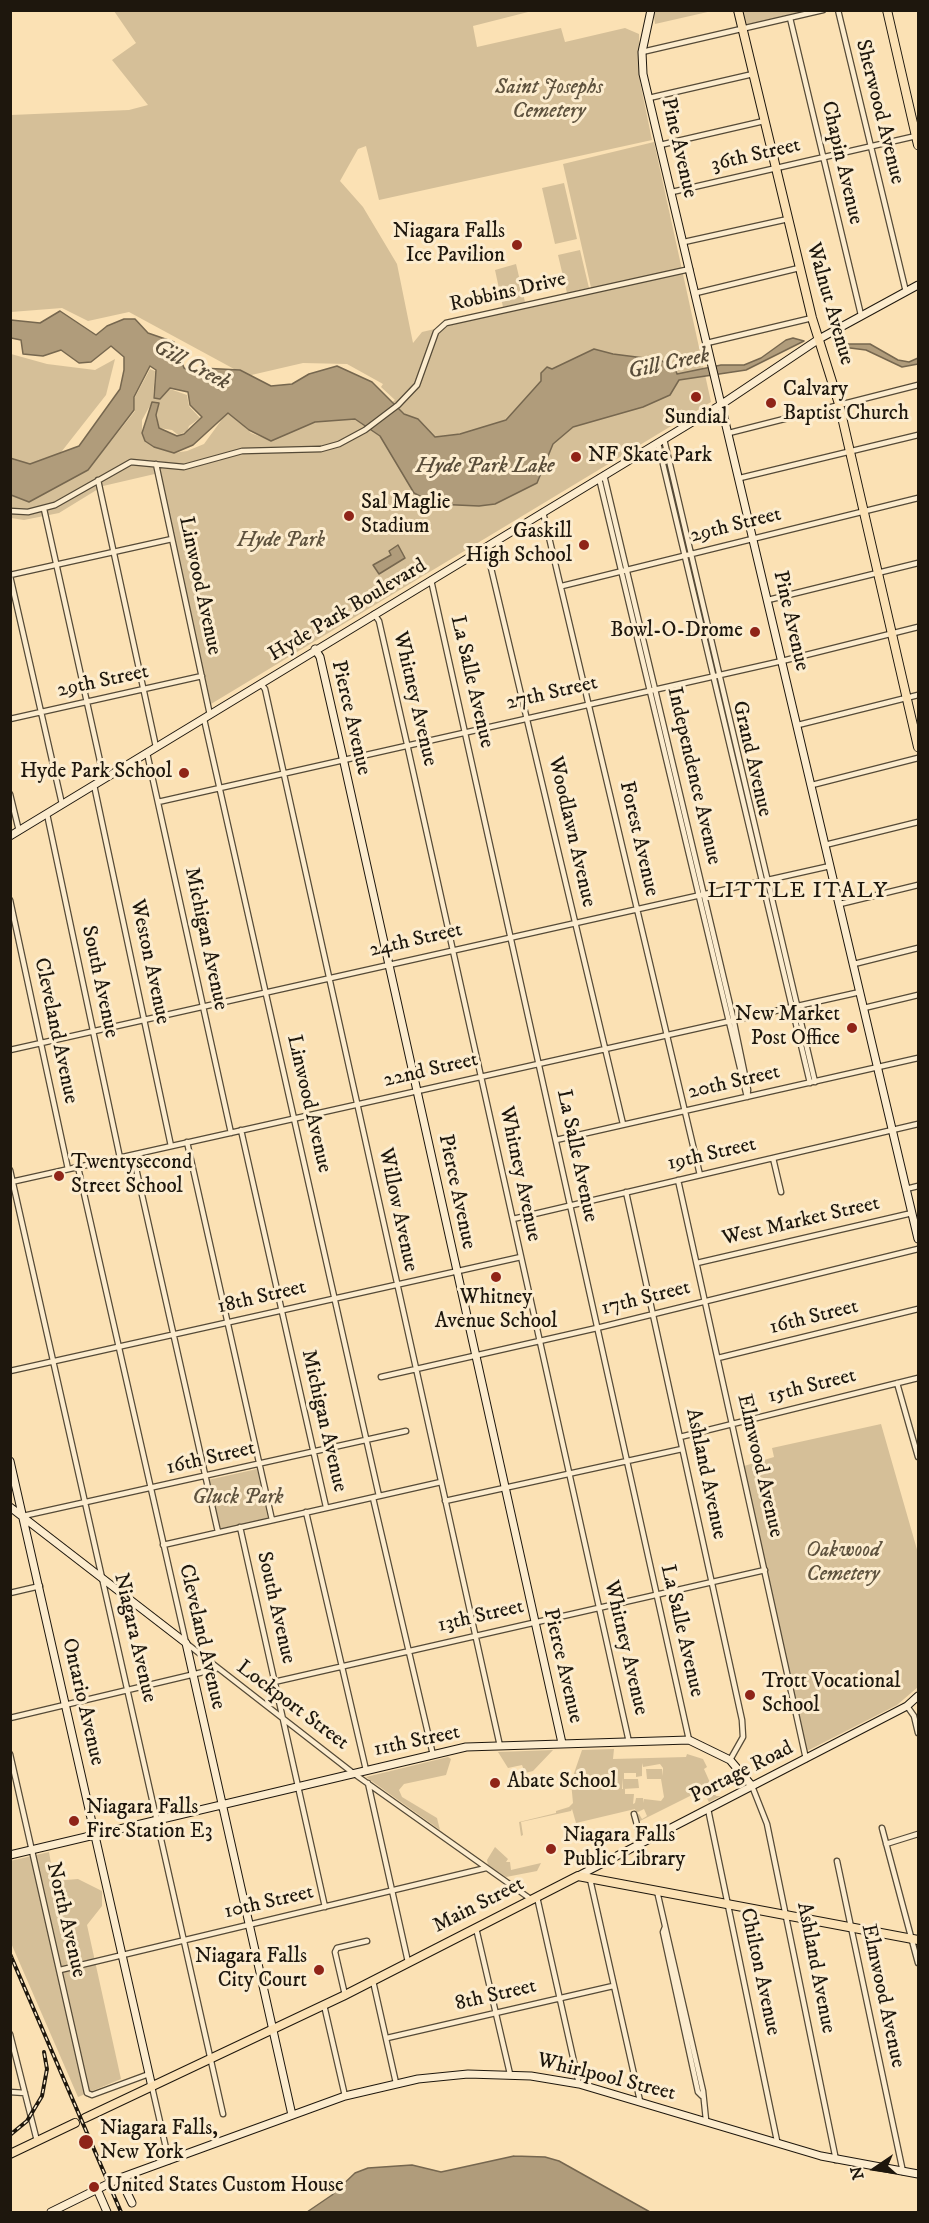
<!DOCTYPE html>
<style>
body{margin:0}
#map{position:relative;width:929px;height:2223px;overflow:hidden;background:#fbe1b4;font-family:"IM FELL DW Pica",serif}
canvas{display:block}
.frame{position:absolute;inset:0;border:12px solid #1e170d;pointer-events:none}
.north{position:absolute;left:845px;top:2139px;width:60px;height:60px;-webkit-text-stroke:4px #fcecce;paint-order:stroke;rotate:257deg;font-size:16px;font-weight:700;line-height:24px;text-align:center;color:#1e170d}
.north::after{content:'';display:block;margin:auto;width:21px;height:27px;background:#1e170d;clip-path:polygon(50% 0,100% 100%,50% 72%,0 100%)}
</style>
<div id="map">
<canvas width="929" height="2223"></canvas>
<div class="frame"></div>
<div class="north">N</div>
</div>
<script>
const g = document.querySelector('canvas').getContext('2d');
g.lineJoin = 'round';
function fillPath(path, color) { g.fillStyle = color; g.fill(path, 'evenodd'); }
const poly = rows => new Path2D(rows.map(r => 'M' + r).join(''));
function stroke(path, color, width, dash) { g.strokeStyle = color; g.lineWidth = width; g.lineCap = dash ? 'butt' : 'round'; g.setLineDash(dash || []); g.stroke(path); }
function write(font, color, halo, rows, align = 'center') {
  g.font = font + ' "IM FELL DW Pica",serif'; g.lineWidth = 6; g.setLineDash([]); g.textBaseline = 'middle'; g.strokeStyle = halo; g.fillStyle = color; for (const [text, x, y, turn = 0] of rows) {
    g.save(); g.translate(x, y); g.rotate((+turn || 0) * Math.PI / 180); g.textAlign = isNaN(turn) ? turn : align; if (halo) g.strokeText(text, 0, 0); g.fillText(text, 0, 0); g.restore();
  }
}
fillPath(poly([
 [653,10,712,11,655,24],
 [733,10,804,11,737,27],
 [114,11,532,11,473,26,477,47,561,28,565,42,625,28,639,34,640,82,652,140,379,200,366,146,358,149,340,181,363,207,397,264,413,343,422,332,592,292,563,164,654,142,711,402,211,704,159,473,103,486,59,513,24,520,11,518,10,495,29,502,88,470,135,411,135,397,150,369,155,371,153,398,160,399,170,389,187,395,189,406,200,418,189,426,187,431,178,435,172,430,159,428,157,415,159,403,152,402,142,420,142,433,145,441,154,447,174,453,187,451,204,444,228,411,251,433,269,440,276,439,307,421,353,417,367,422,395,400,381,387,383,384,347,364,303,363,247,376,129,312,88,321,62,308,11,312,11,115,129,110,148,105,112,60,136,43],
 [564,183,577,239,555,244,542,188],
 [580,250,589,288,567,293,558,255],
 [516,264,525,302,503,307,495,270],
 [11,354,47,364,95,370,115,359,106,395,51,465,11,466],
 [881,1424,918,1553,918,1687,897,1705,807,1751,744,1466,774,1457,772,1448],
 [257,1469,268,1519,219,1530,208,1480],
 [614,1749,613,1759,686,1757,687,1754,703,1759,707,1767,704,1769,716,1796,721,1796,709,1802,702,1790,640,1821,640,1825,636,1815,639,1814,642,1819,647,1816,644,1809,636,1813,635,1809,576,1823,572,1809,571,1811,521,1822,523,1835,521,1836,519,1822,556,1813,556,1811,569,1807,573,1803,571,1782,582,1750],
 [642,1763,643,1767,660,1764,663,1768,663,1776,662,1769,646,1769,647,1779,661,1779,664,1797,661,1801,644,1799,644,1803,643,1798,636,1798,635,1803,633,1804,634,1794,625,1794,625,1789,622,1789,623,1778,623,1789,639,1788,638,1779,624,1779,624,1773,636,1773,636,1777,642,1776],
 [553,1750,533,1771,525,1773,522,1765,508,1768,498,1752],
 [448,1757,451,1759,446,1775,404,1784,399,1790,402,1797,437,1818,440,1830,366,1777],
 [495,1847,508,1859,506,1862,510,1862,511,1870,541,1863,537,1871,506,1877,488,1865,487,1860],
 [49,1852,54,1881,78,1879,102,1891,102,1906,87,1925,121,2079,78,2097,11,1943,10,1861]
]), '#d5bf98');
const water = poly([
 [60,311,96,335,107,326,124,319,135,319,148,333,174,342,184,368,194,373,201,368,240,370,271,386,292,384,309,374,337,366,372,382,404,414,418,419,435,437,460,434,506,420,541,381,541,373,547,367,552,369,594,349,613,354,660,360,675,368,677,374,721,365,744,365,761,358,786,340,793,338,804,341,746,370,679,380,670,395,643,407,573,427,553,444,537,483,495,504,479,506,435,504,414,493,380,436,355,419,315,422,271,441,249,430,228,413,193,445,174,453,154,447,145,441,142,433,152,402,159,403,156,415,159,428,177,436,184,434,202,417,190,405,188,392,170,388,160,399,154,398,156,370,150,366,134,397,134,410,88,470,29,502,11,495,10,458,30,464,79,446,120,389,124,370,124,357,111,346,91,362,79,363,61,350,43,356,23,354,21,340,11,338,11,320,40,323,60,311],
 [840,344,870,344,898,360,909,362,918,358,918,364,902,367,866,350,834,346,840,344],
 [398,545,405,558,379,574,373,565,391,555,389,551,398,545],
 [514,2156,545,2157,559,2161,650,2212,307,2212,332,2195,355,2173,368,2168,412,2165,441,2172,514,2156]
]);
fillPath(water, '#b09c7b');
stroke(water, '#76674f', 1.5);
const street = poly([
 [838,10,906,292],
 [790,18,861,315],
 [642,52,823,10],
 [649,98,753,74],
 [660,145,764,121],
 [672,192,916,136],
 [684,242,788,219],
 [696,293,799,268],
 [707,343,812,318],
 [729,433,918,385],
 [664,439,815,1082],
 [658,443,810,1083],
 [156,464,210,715],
 [604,475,732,1013,748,1090,747,1097],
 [599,478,747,1097],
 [740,478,918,435],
 [98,480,156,747],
 [44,509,104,779],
 [10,511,28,512,55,505,131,462,184,467,242,451,321,449,339,444,365,430,398,405,417,385,436,332,446,323,690,269],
 [543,512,700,1175],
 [486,547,623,1124],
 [10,575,172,539],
 [10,576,62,804],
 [431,580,689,1740],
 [562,586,918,498],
 [768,600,918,563],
 [374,614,379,621,407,744,629,1742],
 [261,684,265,689,500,1746],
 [10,719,202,676],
 [204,719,379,1496],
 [798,725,918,695],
 [147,753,231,1133],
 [94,785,171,1146],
 [812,785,918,758],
 [10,794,19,831],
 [158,802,782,661,918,627],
 [47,814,120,1158],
 [825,845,918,822],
 [10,900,68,1169],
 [840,904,918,885],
 [854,964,918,948],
 [864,1008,918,995],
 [10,1050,830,866],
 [241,1130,326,1507],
 [556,1140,918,1058],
 [187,1142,272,1520],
 [133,1155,218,1532],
 [773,1158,781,1192],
 [78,1167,186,1643,353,1773,532,1900],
 [10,1170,223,2114],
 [678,1180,806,1759],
 [11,1182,860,992],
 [906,1189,918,1186],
 [626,1192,742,1720,743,1737,730,1760],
 [513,1219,918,1124],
 [697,1263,912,1213],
 [718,1358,918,1309],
 [10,1371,521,1257],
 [381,1377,597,1328,918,1249],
 [897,1383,918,1457],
 [680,1437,918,1378],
 [373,1498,433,1755],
 [445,1501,682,1449],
 [306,1512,366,1770],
 [23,1516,406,1431],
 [240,1527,325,1907],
 [163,1545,441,1482],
 [10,1593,40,1586],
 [274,1682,765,1570],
 [907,1706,914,1716,918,1733],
 [10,1718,216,1669],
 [10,1754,87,2093,92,2095,149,2074],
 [368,1783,408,1962],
 [752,1786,767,1824,836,2160],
 [708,1809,777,2141],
 [634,1814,642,1843],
 [882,1828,918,1963],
 [886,1844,918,1834],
 [837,1861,903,2172],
 [590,1879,640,2101],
 [657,1891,703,2091,706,2120],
 [537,1897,579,2084],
 [665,1927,663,1932,698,2092,702,2096],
 [476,1928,510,2074],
 [60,1970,486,1868],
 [373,1981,396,2083],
 [345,1995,335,1952,337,1948,367,1941],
 [324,2005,345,2096],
 [10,2034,37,2141],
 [387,2038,613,1986],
 [152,2087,169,2161],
 [10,2092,25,2093]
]);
const secondary = poly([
 [651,10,642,52,643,74,918,1239],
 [315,649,320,657,343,758,562,1743],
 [10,836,722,404,819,339,918,285],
 [10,1461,152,2087],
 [10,1507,186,1643,292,2115],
 [10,1855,466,1747,689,1740,730,1760,752,1786],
 [578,1876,907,1706,918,1696],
 [120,2178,132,2203],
 [97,2189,107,2212],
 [51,2212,120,2178,345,2096,418,2079,468,2074,531,2076,579,2084,821,2156,918,2174]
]);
const primary = poly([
 [738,10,812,318,839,404,918,747],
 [887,10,918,145],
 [85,2118,343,1996,578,1876,918,1940],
 [10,2154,75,2123]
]);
stroke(street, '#554a37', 7);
stroke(secondary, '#1e170d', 9);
stroke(primary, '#1e170d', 10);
stroke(street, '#fcecce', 4.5);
stroke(secondary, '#fcecce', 7);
stroke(primary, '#fbe1b4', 8);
const rail = poly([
 [10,1954,121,2212],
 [10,2135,27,2121,42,2096,47,2069,44,2052]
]);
stroke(rail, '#1e170d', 4);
stroke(rail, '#fcecce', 1.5, [4.5]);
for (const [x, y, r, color] of [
 [517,245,6,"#8f2418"],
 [696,397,6,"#8f2418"],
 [771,403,6,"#8f2418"],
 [576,457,6,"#8f2418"],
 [349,516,6,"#8f2418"],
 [584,545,6,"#8f2418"],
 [755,632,6,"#8f2418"],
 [184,773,6,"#8f2418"],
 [852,1028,6,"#8f2418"],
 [59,1176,6,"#8f2418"],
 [496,1277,6,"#8f2418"],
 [750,1695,6,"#8f2418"],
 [495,1783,6,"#8f2418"],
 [74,1821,6,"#8f2418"],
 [551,1849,6,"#8f2418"],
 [319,1970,6,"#8f2418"],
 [86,2142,8,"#8f2418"],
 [94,2187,6,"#8f2418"]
]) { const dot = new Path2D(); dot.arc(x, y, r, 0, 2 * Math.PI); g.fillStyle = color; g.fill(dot); stroke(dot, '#fcecce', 2); }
write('italic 21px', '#5e523e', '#fcecce', [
 ["Saint Josephs",549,89],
 ["Cemetery",549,113],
 ["Hyde Park",281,542],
 ["Gluck Park",238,1499],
 ["Oakwood",843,1552],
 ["Cemetery",843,1576]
]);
write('21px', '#1e170d', '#fcecce', [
 ["Sherwood Avenue",879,112,76],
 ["Pine Avenue",678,148,77],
 ["36th Street",756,156,-13],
 ["Chapin Avenue",841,163,77],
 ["Robbins Drive",508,293,-13],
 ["Walnut Avenue",829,304,74],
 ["29th Street",736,526,-14],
 ["Linwood Avenue",199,586,78],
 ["Hyde Park Boulevard",348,611,-31],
 ["Pine Avenue",790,621,77],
 ["29th Street",103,682,-12],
 ["La Salle Avenue",471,682,77],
 ["27th Street",552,694,-13],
 ["Whitney Avenue",414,699,77],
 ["Pierce Avenue",350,718,77],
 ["Grand Avenue",751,759,77],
 ["Independence Avenue",693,776,77],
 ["Woodlawn Avenue",571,832,77],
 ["Forest Avenue",638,839,77],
 ["Michigan Avenue",205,939,78],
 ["24th Street",416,941,-13],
 ["Weston Avenue",149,962,78],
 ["South Avenue",99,982,78],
 ["Cleveland Avenue",55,1031,78],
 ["22nd Street",431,1071,-13],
 ["20th Street",734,1083,-13],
 ["Linwood Avenue",308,1104,77],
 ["19th Street",712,1155,-13],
 ["La Salle Avenue",576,1156,78],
 ["Whitney Avenue",519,1174,78],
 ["Pierce Avenue",456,1192,78],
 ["Willow Avenue",397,1210,78],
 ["West Market Street",801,1222,-13],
 ["18th Street",262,1298,-13],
 ["17th Street",646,1299,-14],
 ["16th Street",814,1318,-14],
 ["15th Street",812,1387,-14],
 ["Michigan Avenue",323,1421,77],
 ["16th Street",211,1459,-13],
 ["Elmwood Avenue",759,1466,77],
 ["Ashland Avenue",705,1474,78],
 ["South Avenue",275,1608,77],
 ["13th Street",481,1617,-13],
 ["La Salle Avenue",681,1631,77],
 ["Cleveland Avenue",201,1637,77],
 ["Niagara Avenue",134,1638,77],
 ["Whitney Avenue",625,1648,77],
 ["Pierce Avenue",562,1666,77],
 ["Ontario Avenue",82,1702,77],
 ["Lockport Street",292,1706,37],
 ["11th Street",417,1742,-12],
 ["Portage Road",742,1773,-27],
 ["10th Street",269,1903,-13],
 ["Main Street",479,1906,-27],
 ["North Avenue",65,1920,77],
 ["Ashland Avenue",815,1968,79],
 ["Chilton Avenue",759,1972,78],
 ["8th Street",496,1996,-13],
 ["Elmwood Avenue",882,1996,78],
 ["Whirlpool Street",606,2078,14]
]);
write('21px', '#1e170d', '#fcecce', [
 ["Niagara Falls",505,233,"right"],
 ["Ice Pavilion",505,257,"right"],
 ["Calvary",783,391],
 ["Baptist Church",783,415],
 ["Sundial",696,419,"center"],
 ["NF Skate Park",588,457],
 ["Sal Maglie",361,504],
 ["Stadium",361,528],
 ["Gaskill",572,533,"right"],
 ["High School",572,557,"right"],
 ["Bowl-O-Drome",743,632,"right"],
 ["Hyde Park School",172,773,"right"],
 ["New Market",840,1016,"right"],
 ["Post Office",840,1040,"right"],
 ["Twentysecond",71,1164],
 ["Street School",71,1188],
 ["Whitney",496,1299,"center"],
 ["Avenue School",496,1323,"center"],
 ["Trott Vocational",762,1683],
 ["School",762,1707],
 ["Abate School",507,1783],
 ["Niagara Falls",86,1809],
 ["Fire Station E3",86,1833],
 ["Niagara Falls",563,1837],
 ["Public Library",563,1861],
 ["Niagara Falls",307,1958,"right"],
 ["City Court",307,1982,"right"],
 ["Niagara Falls,",100,2130],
 ["New York",100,2154],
 ["United States Custom House",106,2187]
], 'left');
write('italic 22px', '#584c39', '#fcecce', [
 ["Gill Creek",669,365,-12],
 ["Gill Creek",191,366,28],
 ["Hyde Park Lake",485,467]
]);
g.letterSpacing = '1.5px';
write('22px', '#1e170d', '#fcecce', [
 ["LITTLE ITALY",798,892]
]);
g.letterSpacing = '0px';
</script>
